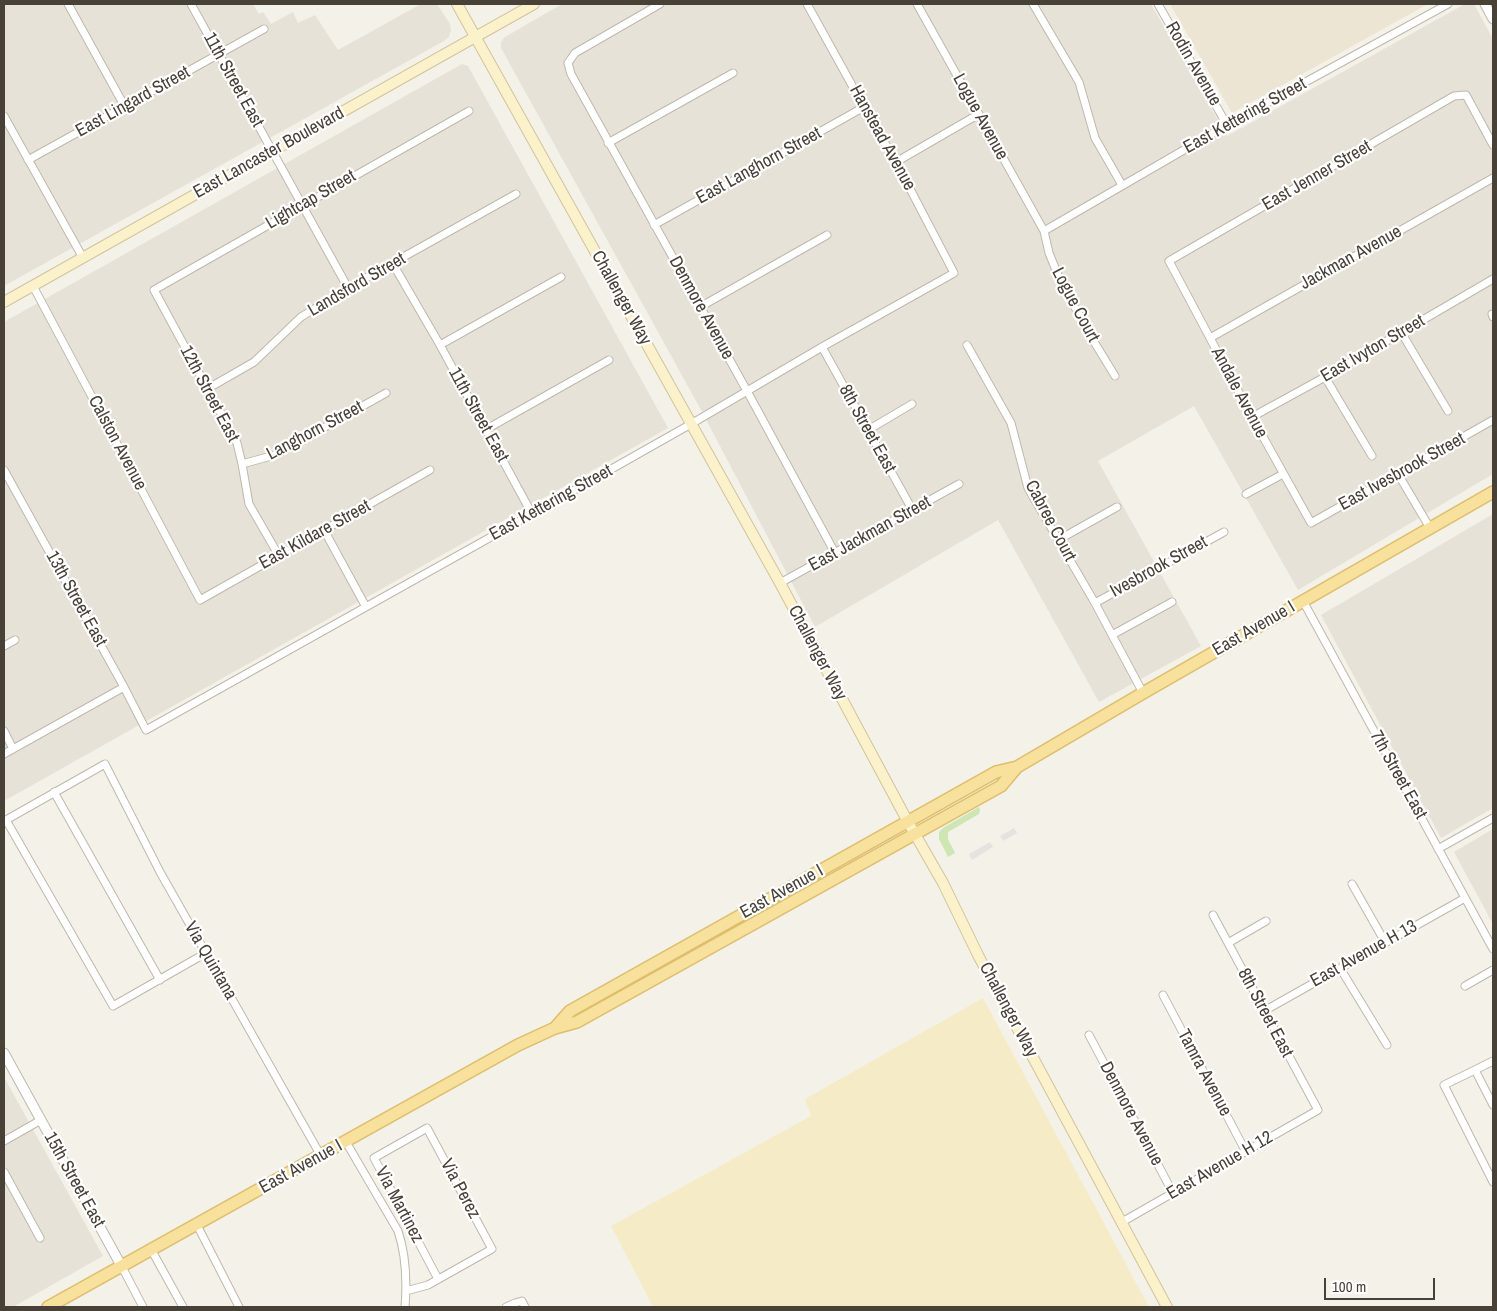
<!DOCTYPE html>
<style>
body{margin:0}
#map{position:relative;width:1497px;height:1311px;overflow:hidden;background:#f4f1e9;font-family:"Archivo Narrow",sans-serif}
canvas{display:block}
.frame{position:absolute;inset:0;border:5px solid #474138;pointer-events:none}
.scale{position:absolute;left:1324px;top:1278px;width:111px;height:22px;box-sizing:border-box;border:2px solid #474138;border-top:0;padding-left:6px;font-size:15px;line-height:18px;white-space:nowrap;color:#474138;-webkit-text-stroke:4px #fff;paint-order:stroke}
</style>
<div id="map">
<canvas width="1497" height="1311"></canvas>
<div class="frame"></div>
<div class="scale">100 m</div>
</div>
<script>
const ctx = document.querySelector('canvas').getContext('2d');
ctx.lineJoin = 'round';
function fill(path, color) { ctx.fillStyle = color; ctx.fill(path, 'evenodd'); }
function strokePath(path, color, width, dash) { ctx.strokeStyle = color; ctx.lineWidth = width; ctx.lineCap = dash ? 'butt' : 'round'; ctx.setLineDash(dash || []); ctx.stroke(path); }
function drawText(font, color, halo, rows, align = 'center') {
  ctx.font = font + ' "Archivo Narrow",sans-serif'; ctx.lineWidth = 4.5; ctx.setLineDash([]); ctx.textBaseline = 'middle'; ctx.strokeStyle = halo; ctx.fillStyle = color; for (const [text, x, y, turn = 0] of rows) {
    ctx.save(); ctx.translate(x, y); ctx.rotate((+turn || 0) * Math.PI / 180); ctx.textAlign = isNaN(turn) ? turn : align; if (halo) ctx.strokeText(text, 0, 0); ctx.fillText(text, 0, 0); ctx.restore();
  }
}
const residential = new Path2D(`
 M4 4H253L259 14 263 12 271 24 293 12 298 23 315 15 338 50 421 4H437L450 24 451 30 449 37 444 41 4 286Z
 M562 4H1151L1227 136 1465 4H1474L1493 39V474L1298 590 1194 406 1098 461 1201 646 1099 702 998 520 815 627 700 408 501 48V42L505 37Z
 M462 64 468 66 668 428 4 801V322Z
 M1493 514V808L1441 838 1321 615Z
 M1493 829V924L1454 852Z
 M4 1077 103 1256 13 1307H4Z`);
const education = new Path2D(`
 M1170 4H1428L1232 113Z`);
const green = new Path2D(`
 M979 807 980 810 979 814 948 832V839L955 853 948 857 939 839V832L943 828Z`);
const sand = new Path2D(`
 M983 998 1149 1307H653L611 1226 811 1116 805 1099Z`);
const parking = new Path2D(`
 M1014 828 1017 833 1003 841 1000 836Z
 M990 842 993 847 972 860 969 854Z`);
const minor = new Path2D(`
 M68 4 125 107
 M191 4 348 288
 M660 4 575 53 568 63 571 74 747 391 835 553
 M917 4 1044 231 1049 253 1060 280 1093 340 1115 376
 M1033 4 1079 82 1095 138 1122 185
 M1158 4 1227 125
 M4 116 83 258
 M608 143 733 73
 M1493 145 1466 95 1454 96 1169 261 1252 417 1311 523 1493 420
 M28 160 264 29
 M896 162 979 114
 M654 225 864 107
 M1044 231 1227 125 1448 4
 M393 264 440 345 532 514
 M33 286 200 600 430 470
 M700 307 827 235
 M1492 314 1493 317
 M1401 332 1448 411
 M1210 338 1493 178
 M440 345 561 277
 M967 345 1011 423 1028 488 1095 603 1143 693
 M822 347 913 511
 M1325 377 1372 456
 M207 389 254 362 301 317 348 288 516 194
 M1252 417 1325 377 1493 279
 M485 430 609 360
 M868 430 912 404
 M242 464 275 455 386 393
 M4 470 124 687 146 730 532 514 691 424 822 347 954 273 896 162 864 107 807 4
 M1398 474 1430 528
 M1246 494 1283 474
 M324 530 366 607
 M1058 540 1117 507
 M279 556 249 504 242 464 237 443 154 290 469 111
 M780 583 959 484
 M1303 601 1493 949
 M1095 603 1224 532
 M1112 635 1172 602
 M4 646 15 640
 M4 731 13 749
 M4 754 124 687
 M54 792 160 980
 M1438 849 1493 818
 M1352 884 1385 942
 M1228 943 1266 921
 M206 953 113 1006 6 820 105 764 160 872 321 1156
 M1340 968 1387 1045
 M1465 986 1493 970
 M1163 995 1246 1152
 M1264 1011 1465 898
 M1089 1035 1173 1193
 M1475 1070 1493 1061
 M1493 1105 1475 1070 1444 1085 1493 1182
 M4 1141 41 1120
 M346 1142 398 1231C406 1255 407 1282 405 1307
 M4 1172 40 1238
 M1122 1222 1318 1110 1213 915
 M197 1225 239 1307
 M152 1251 183 1307
 M122 1267 143 1307
 M406 1291 428 1285 492 1249 427 1128 374 1158 438 1279
 M506 1307 515 1303 522 1301 525 1307`);
const tertiary = new Path2D(`
 M1485 4 1493 19
 M4 1053 122 1267`);
const secondary = new Path2D(`
 M457 4 780 583 908 822 943 883 979 957 1167 1307
 M4 302 534 4`);
const primary = new Path2D(`
 M555 1028 570 1011 996 772 1017 767 1143 693 1493 492
 M48 1307 518 1045 555 1028 577 1022 1001 786 1017 767`);
const streetNames = [
 ["Rodin Avenue",1193,64,60],
 ["11th Street East",233,80,61],
 ["East Lingard Street",133,102,-29],
 ["East Kettering Street",1245,116,-29],
 ["Logue Avenue",980,117,61],
 ["Hanstead Avenue",882,138,61],
 ["East Lancaster Boulevard",269,153,-29],
 ["East Langhorn Street",759,166,-29],
 ["East Jenner Street",1317,176,-30],
 ["Lightcap Street",311,200,-30],
 ["Jackman Avenue",1351,258,-29],
 ["Landsford Street",357,285,-30],
 ["Challenger Way",621,298,61],
 ["Logue Court",1075,305,62],
 ["Denmore Avenue",701,308,61],
 ["East Ivyton Street",1373,349,-30],
 ["Andale Avenue",1239,393,62],
 ["12th Street East",209,394,62],
 ["11th Street East",478,415,61],
 ["8th Street East",867,429,61],
 ["Langhorn Street",315,431,-28],
 ["Calston Avenue",117,443,62],
 ["East Ivesbrook Street",1402,472,-29],
 ["East Kettering Street",551,503,-29],
 ["Cabree Court",1050,521,62],
 ["East Jackman Street",870,534,-29],
 ["East Kildare Street",315,535,-29],
 ["Ivesbrook Street",1159,567,-29],
 ["13th Street East",76,599,61],
 ["East Avenue I",1254,629,-30],
 ["Challenger Way",817,653,62],
 ["7th Street East",1398,775,61],
 ["East Avenue I",782,892,-29],
 ["East Avenue H 13",1364,954,-29],
 ["Via Quintana",210,961,60],
 ["Challenger Way",1008,1010,62],
 ["8th Street East",1265,1013,62],
 ["Tamra Avenue",1204,1073,62],
 ["Denmore Avenue",1131,1114,62],
 ["East Avenue H 12",1220,1166,-30],
 ["East Avenue I",301,1167,-29],
 ["15th Street East",74,1180,61],
 ["Via Perez",460,1189,62],
 ["Via Martinez",399,1205,62]
];
fill(residential, '#e7e2d7');
fill(education, '#ece5d4');
fill(green, '#cee5b4');
fill(sand, '#f5ecc7');
fill(parking, '#e5e3e0');
strokePath(minor, '#bfb8ac', 9);
strokePath(tertiary, '#bfb8ac', 11);
strokePath(secondary, '#d1c49b', 12);
strokePath(primary, '#ddbe6d', 14);
strokePath(minor, '#fff', 7);
strokePath(tertiary, '#fff', 9);
strokePath(secondary, '#fbf1cb', 10);
strokePath(primary, '#f8e09d', 11);
drawText('18px', '#474138', '#fff', streetNames);
</script>
